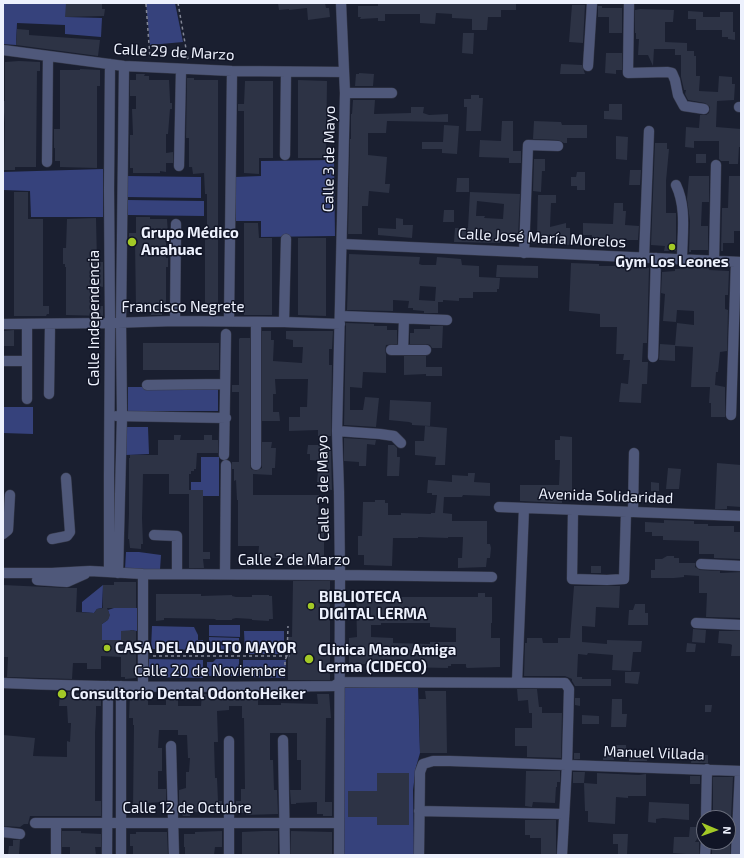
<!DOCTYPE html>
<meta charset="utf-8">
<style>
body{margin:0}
#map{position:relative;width:744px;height:858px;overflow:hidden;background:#1a1f30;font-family:"Exo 2",sans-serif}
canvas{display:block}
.frame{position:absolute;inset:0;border:4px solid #edf1fd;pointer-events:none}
.north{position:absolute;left:696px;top:810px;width:40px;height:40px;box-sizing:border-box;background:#111526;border:1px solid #696d7c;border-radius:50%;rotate:92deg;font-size:11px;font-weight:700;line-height:16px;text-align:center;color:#edf1fd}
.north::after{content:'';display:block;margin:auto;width:14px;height:18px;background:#a3c926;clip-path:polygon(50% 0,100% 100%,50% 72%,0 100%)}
</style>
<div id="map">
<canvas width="744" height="858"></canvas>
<div class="frame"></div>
<div class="north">N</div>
</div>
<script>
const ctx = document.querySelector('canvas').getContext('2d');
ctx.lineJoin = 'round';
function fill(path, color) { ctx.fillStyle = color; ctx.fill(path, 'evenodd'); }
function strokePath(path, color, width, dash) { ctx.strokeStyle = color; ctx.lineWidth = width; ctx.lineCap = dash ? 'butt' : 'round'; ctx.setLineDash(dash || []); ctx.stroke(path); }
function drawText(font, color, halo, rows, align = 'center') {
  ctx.font = font + ' "Exo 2",sans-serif'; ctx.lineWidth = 3; ctx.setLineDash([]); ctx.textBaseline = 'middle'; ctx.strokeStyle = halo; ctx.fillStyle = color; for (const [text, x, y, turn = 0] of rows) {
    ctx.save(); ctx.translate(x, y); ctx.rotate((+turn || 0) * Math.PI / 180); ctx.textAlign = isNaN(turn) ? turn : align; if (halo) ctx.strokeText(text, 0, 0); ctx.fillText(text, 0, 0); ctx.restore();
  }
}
const green = new Path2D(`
 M3 3H66V17L102 18 101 37 65 34V25L17 23 16 45 3 44Z
 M146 3H175L183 42 150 45Z
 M334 160 335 236 261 237V221H236L235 177 261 176V161Z
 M103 169V217H31L30 191 3 190V172Z
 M126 176 201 177V198L126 197Z
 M128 200 204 201V216L128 215Z
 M128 387H218V411H128Z
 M3 407H33V434L3 433Z
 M126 427H148L149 454 126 455Z
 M201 457H219V496H203V490H191V482H201Z
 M126 552H139L161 555 160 570 125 569Z
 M103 585 102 608 97 609 94 613 82 612V602Z
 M114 608H137V631L131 630 130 631H122L121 640H77L102 633V624C108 620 111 618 108 610Z
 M209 625H240V637L209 636Z
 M152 626 194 627 198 635V640H203V650L151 649Z
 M244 631H284V654H245Z
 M209 637 239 638V651L209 650Z
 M149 659 203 660V678L148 677Z
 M216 659H239V676H207V662H213Z
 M243 660H286L285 678 243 677Z
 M418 686 420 753 416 767 413 790 414 855H342L343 744 345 734 342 688Z`);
const building = new Path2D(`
 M66 3H102V9H105L104 16 65 17Z
 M278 3H325L326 8H329L330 17 308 20 307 8 289 10V9L279 10Z
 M378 3H516V10H501V17H488L487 30H472V19L452 18V14L436 13 435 24 420 23V14H385V21H378V18L360 19 361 17H358V6H378Z
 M572 5H585L583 43 569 42Z
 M598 6H602V8H622V33H609V17H598Z
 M640 9 674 10 673 22H665V42L687 43V51H694V56H696V76H700L699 91 718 92 719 76 732 77V84H735L734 100 717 101 716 127 741 129V147H739L738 164H729V161H721L719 159V141H694V148L685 147 686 127 699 128 700 115H706L709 113 710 107 705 103 688 100 685 94 686 90H684L681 77V55H675V49H654L653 66 648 55H638L639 39H636V33H635V10Z
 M688 11 703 12V17H720V12H733V32H735V40L728 39V37H722V30H696V19H688Z
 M17 29 29 30V35L100 40 98 56 16 45Z
 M463 33H474L473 54 462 53Z
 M606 53H622V70H616V74L605 73Z
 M19 61 40 62V71H37L36 167H15V170H4L5 123 3 101H5V62Z
 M561 64 582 65 585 74H560Z
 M80 69 100 70V86H97V168L60 167V161H55V148H54V129H60V70H80Z
 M359 73 374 74 373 86H355L356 74H359Z
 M136 74H145L144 76H149V80H169L170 100V103H172V109H170L168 134H166V153L173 152V163H166V172L160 171V173H133V168H130V135H133L132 109H136V96H130V80H136Z
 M187 78H194V80H218V312H205V229H207V194H205L204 173 193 174 192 167H189V138H186Z
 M298 80 327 81 326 158H298Z
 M245 81H273V158H259V174L244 173V111H238V104H244Z
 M471 95H479V98H483L481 131H466L467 107H464V99H471Z
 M353 100H375L374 114 411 113V107H424L423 113 429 115 448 114V122L387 121 386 133H368V155L387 157 385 184H390L389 193 369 191 368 206H362V234H348L350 139H351V114H352Z
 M609 104H622V120L604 119V111H609Z
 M502 121H513V151H521V163H509V158L479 157 480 140 501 141Z
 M534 121 561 122 562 125H587V138H567V143H564L558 140 533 139Z
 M444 125 459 126 457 154 442 153V149H422V142H443Z
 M616 136 628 137 627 160 616 159Z
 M655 143H667V149H669L666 181V213H676V251H664L665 246 651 245Z
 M696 154H706V163H696Z
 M534 159H545V171H542L541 192 533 191Z
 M630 170H641L640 185H629Z
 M577 172H585V190H577V186H571V177H576Z
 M689 176H709V202H702L701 226H708V250H691V252H689L690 221 687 199Z
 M729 176H741V231H734V243H723V251H721L722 208H728Z
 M457 178H469V192H456Z
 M14 192H28V219H43V306H49V314H47L46 316H14Z
 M470 192 520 194 518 238 500 237V243L454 242 455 228H468ZM477 201 504 204 503 219 484 218 485 216H476Z
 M538 195H556V203H551L550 227 566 223V228H570V245L531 243V235L537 236Z
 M614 203H623V211H626L625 225 639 226 638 240H599V237H592V235H583V223L613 224Z
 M444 210H454V222H443Z
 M136 217H150V219H167L168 234H166V258H168V267H166V305H163L162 315H151L150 309 136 308 135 242H129V233H136Z
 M96 218 97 262H103V287L97 286V306H103V316L66 315V267H65V264H63V248H66L67 219Z
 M396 218 403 219V225H413L412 238 378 235V228L396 229Z
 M244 223H258L259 238H272V315H244Z
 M298 238H326V316L298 315Z
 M349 254 420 257 419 264 422 265H436L437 257 461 259 462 265 479 266V277L500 278 499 289H497V292H473V298H459V301L443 300V302H438V313H424V311L413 310V308H408L409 301 393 300V311L347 310ZM420 286 436 287 435 301 419 300Z
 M571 263 599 264V266H641V267L649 268 647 343H643L642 362H648L647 384H642L641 403 619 402 621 383 628 384 630 360H623L624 354H616L617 327H600V314L569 311Z
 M497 265 538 266V278L496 277Z
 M680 267 697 268V267H709V270L729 271 728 295H725V309L728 310 727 351 720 352 718 372H716L715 385 725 387V417H711V403H709L710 387H691L693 347 675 346 677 323 694 325V311L677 310 676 322 663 321 665 294 661 293 662 272 675 271V269H680Z
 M346 323 374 324V326H387V330H397V344L386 345 385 350 386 354V373L363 372 362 388 350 387V410H363L365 397 379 398 376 427 344 425Z
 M430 326H443L442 348H432L430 345 426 344H410V333H414V329H430Z
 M14 330V346H3V331Z
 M262 331H271V340H274L273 361 302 363 303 347H293V340L286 339V331H333L332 349H329V365H332L331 436H318V430L289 431V417H300V407H307L308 379H275L276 394H273V412H279L280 421H262Z
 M240 338H250V465L251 469 256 471 262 468V442H272L271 448H276L275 468H272V475L253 474V495H319L318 532H324V566L293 565 294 558H258L259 546H238V500H237L236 480 234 481V469H232V462H239V392H232V385H239V339Z
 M143 343H219V370H143Z
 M660 344 675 345V361L659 360Z
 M404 356H426V367H442V376H426V374L404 375Z
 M390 400 431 402 430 426 412 425V423L409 422 389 420Z
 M425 426 447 428 445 465H435L436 457 415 455V441H424Z
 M174 435H181L180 440H204V435H212V440H218V453H197L196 469H194V471H191V474H189V490H203V552H210V559H203L204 568H189V494H169V474H143L142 518 143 544H141V549L130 548 129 539H128L129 513V458H130V455H158V440H174Z
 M560 436 572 437V498H562V503L520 501V485H559L560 460H555V440H560Z
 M344 438 376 440 375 445 367 444 366 466H359V462L344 461Z
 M308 445H323V449L331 450 332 490 323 489V483L317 482 319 461 310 460V454H307Z
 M388 445H394L397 448V457H400L399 476H387Z
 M717 463 741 465V507L727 506V509H715Z
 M668 468 681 469 679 489H666Z
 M468 473H475L474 482 490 483V496L463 495 462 497H444L443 513 452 514V521H487V544H490L491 548 490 558H487L486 567 458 568V558H462L463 537H448V538L418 537V538H393L392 566 364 565V555H358V536H362L363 502H375V500H385V503H388V515H401V513L431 514V513H435L437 495H432V493H427L428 480 452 482V475L468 476Z
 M651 482 659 483V491H651Z
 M664 520 694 521V524H708V526H734V532H741L740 559 714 558V554H699V541L663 540V536H652V532H645V522L664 523Z
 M667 556H674V558H679V563H695V567L700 570 720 571V573L741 572V618L706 617 707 593H699V576L684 575V577L674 578H651V570H655V559H662Z
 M591 566H601V573H591Z
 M293 581H330V680H288V637H292Z
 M114 582H136V608H107L110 615 108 620 102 624V640H121V631L133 630 134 631H136V678L125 679V677H121V657L101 656V669H87V663H73L72 679 7 677 8 657H3V585L67 588H77L76 612 94 613 97 609 103 608V585H114Z
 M574 586H620L619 608 596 607 595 627 582 626V642L607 644V640L642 641 641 652H633L631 671 612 670 613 655 588 653 587 655 578 654 577 677H582V679H611V686H575L572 681V679L565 676H524L525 643H527V638H542L543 643H558V638H570Z
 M371 593 386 594V597H478V593H485V597H492V623H491V638H500V667L467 668 466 667V664H451V666H448V668L400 667 396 666V664H349V638L357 637 356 597H369L371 596ZM381 623H430V627L456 628V642H430V644L393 643V638L371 637V625H381Z
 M156 594H201V596L232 595V596L236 597H252V595H269V596H272L273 619H269V621L252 620V619L236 618 232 619V620H215L216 619 164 618V620L156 621Z
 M635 604H645V613H648V625H628L629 610H633Z
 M693 629 706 630 705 643 692 642Z
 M719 631H741V656H731L732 645 730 644 718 643Z
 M687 643 696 644 695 652H686Z
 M625 672H640L638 684 625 683Z
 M517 689H537L539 707H542V713H562L561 758 527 757V746H515V728H532V713H529L528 700 518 701Z
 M425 691H446L447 753H420L419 699H426Z
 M63 692H71V693L101 694V706H96V714L95 733V801H101V816H30L28 824H24L20 827 3 826V735L35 738 33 756 67 757V741L70 742 71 723H68L67 706H59L60 693H63Z
 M130 693H142V699H148V705H166V700H178V706H201L202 694H258V705H281V703L318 704 317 694H329L331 718H326L325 802H332V816H323V814H317V802L296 803V804H291L290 790H301V760H297V733H270V760H273L274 790H277L278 814 246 815V813H236V801H241V789H245L244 718H242V706H229V710L217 711 218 742H214L215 778H217L218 801H222V813L190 812V816H183L181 813H179V790L186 788V772H189L190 758H188L187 735H178V730H159L158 748H162V771H158V789H166V802L143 803V814H136V808H133L134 725H133V718H129Z
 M575 698H580V706L575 705Z
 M612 699H622V714H627L626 727H611Z
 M705 705H712L711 712H705Z
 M582 715 599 716V724H582Z
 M615 745H626L627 759 614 758V760H603V751L615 752Z
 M574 753H580V759H574Z
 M629 753H647V761H629Z
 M692 754 708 755V763H691Z
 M526 771H560V782H557V787H556L555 803 533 802 532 807 525 806Z
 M573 772H585L584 783H573Z
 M377 773H409V825H377V817H348V791H377Z
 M597 773 639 775 646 774V796H628V798L616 797 615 824 588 822V811H585L584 783 597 784Z
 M690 776H700V784H690Z
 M713 777H733L731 818H715V811L713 810Z
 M649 802 689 804V820L663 818 656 819V823L648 822Z
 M525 820H556V855H541V838H530V835H525Z
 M690 827H701V829H704L695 842H699V855L673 853 674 837H689Z
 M62 831H81V833L101 834V847H95L96 855H71L70 854V847H62Z
 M222 831V847H215L214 855H185V847H184V834H195V832Z
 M263 831H278V855H242V832Z
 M291 831 332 832V855H291Z
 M136 832H167L168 855 133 854V846H130V834H136Z
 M613 834H628L627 855H618V844H613Z
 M13 840H20L19 854 8 855 9 846H13Z
 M712 842H730V855L712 854Z`);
const path = new Path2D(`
 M178 3 188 60
 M146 4 150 58
 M153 656H287L288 626
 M285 677V660L287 656H290`);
const minor = new Path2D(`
 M629 3 628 73 667 72 672 73 675 80 678 95 684 106 704 109
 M3 50 124 66 232 71 344 72
 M588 66 592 3
 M345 93H392
 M739 107H741
 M285 155 286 72
 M47 162 48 56
 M179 166 181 69
 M676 185C687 208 682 235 682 260
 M342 244 741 262
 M524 253 528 145 558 146
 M644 258 649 131
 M714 261 716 165
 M340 316 447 320
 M175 321 176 224
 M229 321 232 71
 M284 322 286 239
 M3 324 110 323 175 321 284 322 340 324
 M391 350H426
 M403 350 404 319
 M653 357 656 258
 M3 361H27
 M147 385 225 384
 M49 394 50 324
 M27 399V324
 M731 415 736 262
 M117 416 226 418
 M337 431 380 434 394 436 401 443
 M224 455 226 334
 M256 465V322
 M499 507 741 516
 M573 510 572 579 607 580 624 579 626 512
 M633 512 634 453
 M3 534 8 530 10 495
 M154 535 177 536V574
 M52 539 67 536 70 532 66 478
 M701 564 741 566
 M109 572V475L110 323 109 189 110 64
 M3 573H52L90 571 143 574 340 575 492 577
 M118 573 122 416 121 322 124 66
 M225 574 226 465
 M37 580 67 582 85 574
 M696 623 741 625
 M517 682 524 508
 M3 683C113 688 224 687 334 686L340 682 565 683 569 689 567 765 562 855
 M143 686V574
 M283 740 285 855
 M171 746 174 855
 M419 811 563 814
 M706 818 707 769
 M35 823H339
 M3 832 20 834
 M56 855V823
 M107 855 108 686
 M121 855V686
 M229 855V741
 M339 855 340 575 339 492 337 431 345 93 341 3
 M419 855 420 772 423 764 433 761H450L741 771
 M705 855 706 842
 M736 855 740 771`);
const markers = [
 [132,242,5,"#a3c926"],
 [672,247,4,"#a3c926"],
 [311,606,4,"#a3c926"],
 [107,648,4,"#a3c926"],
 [309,659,5,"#a3c926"],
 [62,694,5,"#a3c926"]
];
const streetNames = [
 ["Calle 29 de Marzo",174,52,3],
 ["Calle 3 de Mayo",329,159,-89],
 ["Calle José María Morelos",542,238,3],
 ["Francisco Negrete",183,307],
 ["Calle Independencia",94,318,-90],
 ["Calle 3 de Mayo",323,488,-91],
 ["Avenida Solidaridad",606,496,2],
 ["Calle 2 de Marzo",294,560],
 ["Calle 20 de Noviembre",210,671],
 ["Manuel Villada",654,753,2],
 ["Calle 12 de Octubre",187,808]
];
const poiNames = [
 ["Grupo Médico",141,233],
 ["Anahuac",141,250],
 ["Gym Los Leones",672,262,"center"],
 ["BIBLIOTECA",319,597],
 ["DIGITAL LERMA",319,614],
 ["CASA DEL ADULTO MAYOR",115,648],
 ["Clinica Mano Amiga",318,650],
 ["Lerma (CIDECO)",318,667],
 ["Consultorio Dental OdontoHeiker",71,694]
];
fill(green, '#36427c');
fill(building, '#2d3345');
strokePath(minor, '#383c4d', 11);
strokePath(path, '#828695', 1.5, [3, 3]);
strokePath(minor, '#4f587a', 10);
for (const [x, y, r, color] of markers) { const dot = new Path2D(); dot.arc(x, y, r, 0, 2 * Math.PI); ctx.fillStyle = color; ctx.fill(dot); strokePath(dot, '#111526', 1.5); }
drawText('15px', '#edf1fd', '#111526', streetNames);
drawText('bold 15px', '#edf1fd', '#111526', poiNames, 'left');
</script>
